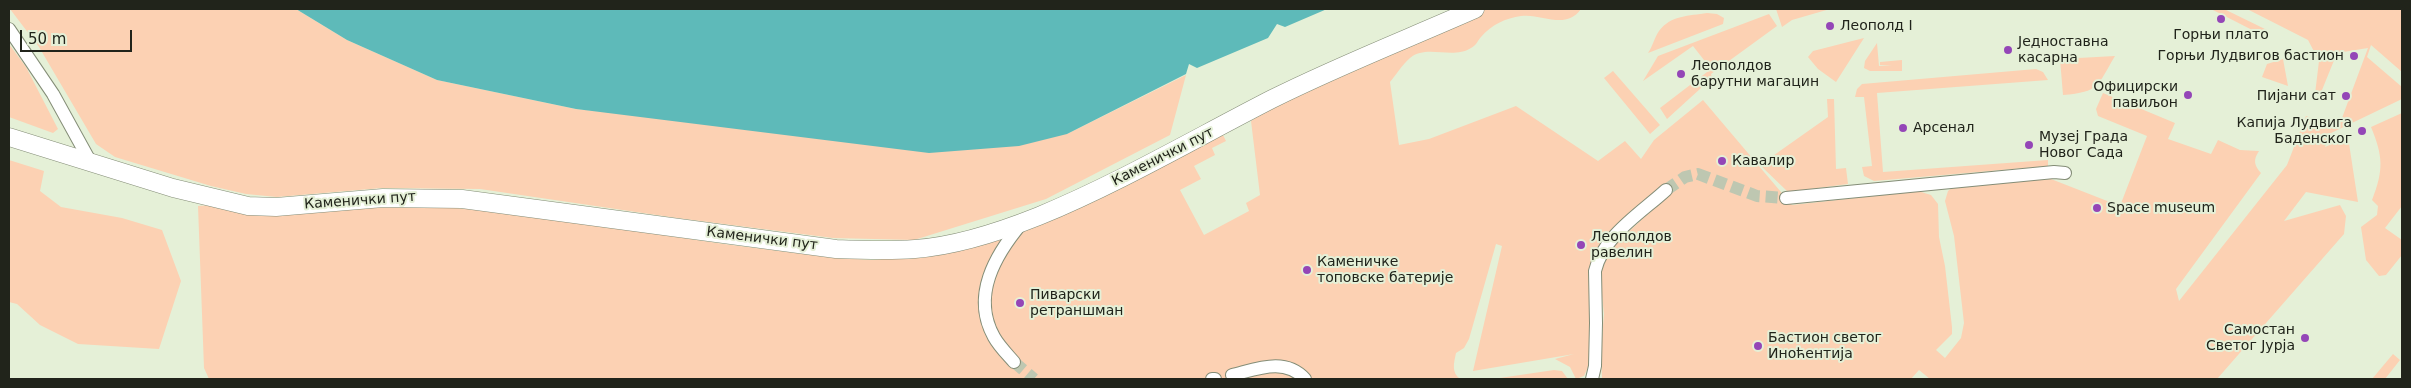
<!DOCTYPE html>
<meta charset="utf-8">
<style>
body{margin:0}
#map{position:relative;width:2411px;height:388px;overflow:hidden;background:#e5f0d7;font-family:"DejaVu Sans",sans-serif}
canvas{display:block}
.frame{position:absolute;inset:0;border:10px solid #21241b;pointer-events:none}
.scale{position:absolute;left:20px;top:30px;width:112px;height:22px;box-sizing:border-box;border:2px solid #21241b;border-top:0;padding-left:6px;font-size:15px;line-height:18px;white-space:nowrap;color:#21241b;-webkit-text-stroke:4px #e5f0d7;paint-order:stroke}
</style>
<div id="map">
<canvas width="2411" height="388"></canvas>
<div class="frame"></div>
<div class="scale">50 m</div>
</div>
<script>
const ctx = document.querySelector('canvas').getContext('2d');
ctx.lineJoin = 'round';
function fill(path, color) { ctx.fillStyle = color; ctx.fill(path, 'evenodd'); }
function strokePath(path, color, width, dash) { ctx.strokeStyle = color; ctx.lineWidth = width; ctx.lineCap = dash ? 'butt' : 'round'; ctx.setLineDash(dash || []); ctx.stroke(path); }
function drawText(font, color, halo, rows, align = 'center') {
  ctx.font = font + ' "DejaVu Sans",sans-serif'; ctx.lineWidth = 4; ctx.setLineDash([]); ctx.textBaseline = 'middle'; ctx.strokeStyle = halo; ctx.fillStyle = color; for (const [text, x, y, turn = 0] of rows) {
    ctx.save(); ctx.translate(x, y); ctx.rotate((+turn || 0) * Math.PI / 180); ctx.textAlign = isNaN(turn) ? turn : align; if (halo) ctx.strokeText(text, 0, 0); ctx.fillText(text, 0, 0); ctx.restore();
  }
}
const green = new Path2D(`
 M10 9H296L347 40 437 80 576 109 645 116 1067 134 1186 75 1170 135 1046 199 914 240 833 238 677 218 480 189 382 188 277 197 246 194 211 186 115 157 96 144 39 47Z
 M1487 9H1581C1565 31 1542 13 1521 16 1506 18 1491 25 1481 37 1478 40 1476 46 1471 48 1452 60 1427 44 1410 58 1402 65 1396 75 1390 82L1399 145 1429 139 1516 106 1598 161 1625 141 1641 159 1654 140 1703 100 1792 205 1918 191 1931 195 1938 204 1939 237 1945 266 1952 327V334L1936 350 1945 358 1961 338 1964 323 1954 236 1945 201 1948 191 1954 186 2051 179 2120 206 2147 136 2098 116 2096 109 2103 93 2175 123 2168 139 2211 154 2218 140 2240 150 2259 151C2253 160 2254 165 2261 173L2176 289 2179 301 2287 165 2306 116 2331 125 2343 120 2342 118 2368 48 2337 53 2320 95 2315 94 2319 61 2308 40 2247 9H2402V72L2371 45 2367 57 2402 87V99L2329 134 2325 147 2348 137 2358 202 2306 192 2284 221 2340 205 2346 216 2344 234 2217 379H1930L1919 370 1911 379H1602L1601 350 1604 314 1599 269 1606 253 1669 194 1663 187 1597 248 1589 272 1591 288 1590 363 1584 376 1576 379 1570 367 1555 359 1574 354 1473 371 1502 246 1496 244 1469 339 1464 348 1456 353C1454 363 1451 372 1460 379H209L204 368 198 206 212 205 246 214 273 216 381 205H419L516 213 724 244 835 258 872 260 917 256 1161 167 1223 135 1226 141 1212 148 1215 155 1194 166 1201 179 1180 190 1204 235 1249 211 1246 203 1260 195 1251 121 1291 95Z
 M1776 9H1830L1792 20 1782 27Z
 M2211 9H2224L2267 30 2264 36Z
 M1707 13 1717 14 1724 18 1723 24 1648 53C1653 46 1654 38 1659 31 1671 15 1689 16 1707 13Z
 M1769 14 1777 26 1711 74 1712 78 1667 119 1660 108 1711 69 1693 46 1643 81 1658 56Z
 M1864 38 1836 82 1818 69 1808 57 1813 51Z
 M1877 43 1879 66 1892 65H1880V62L1902 60V71H1870L1864 68 1865 61Z
 M9 44 26 67 58 129 53 133 9 117Z
 M2115 56C2097 86 2100 92 2063 95L2060 59Z
 M2283 59 2288 86 2262 77 2267 64Z
 M2036 69 2043 72 2048 80 1877 93 1883 172 2048 160V166L1874 181 1864 176 1862 167 1872 166 1864 97H1855L1857 89 1862 84Z
 M1613 71 1660 125 1650 134 1604 78Z
 M1827 99H1834L1836 169 1846 168 1848 184 1788 192 1760 165 1828 117Z
 M2402 113V206L2385 228 2402 240V255L2386 275 2379 276 2366 260 2361 227 2377 215 2378 206 2372 200C2384 170 2383 156 2371 127Z
 M9 160 44 171 40 191 61 207 122 218 162 230 181 281 159 349 78 344 40 325 17 304 9 302Z
 M2393 354 2400 360 2385 379H2372Z
 M1554 370 1562 371 1568 379H1493Z`);
const water = new Path2D(`
 M296 9H1327L1285 27 1277 24 1268 38 1197 68 1189 64 1186 74 1067 134 1019 146 929 153 576 109 437 80 347 40Z`);
const streetTunnel = new Path2D(`
 M1666 190 1685 177 1698 174 1757 196 1786 198
 M1014 362 1034 379`);
const street = new Path2D(`
 M9 29 53 94 91 163
 M1786 198 2054 172 2065 173
 M1014 362C1007 354 999 346 994 337 971 296 995 255 1022 223
 M1232 375C1257 369 1285 357 1305 379
 M1212 379H1215
 M1592 379 1595 366 1596 323 1595 271C1603 236 1641 213 1666 190`);
const secondary = new Path2D(`
 M9 137 173 188 248 206 276 207 383 198 462 199 836 249C862 250 889 251 915 249 957 246 999 232 1039 216 1119 183 1194 139 1272 99 1338 66 1407 39 1475 9`);
const markers = [
 [2221,19,5,"#9446b7"],
 [1830,26,5,"#9446b7"],
 [2008,50,5,"#9446b7"],
 [2354,56,5,"#9446b7"],
 [1681,74,5,"#9446b7"],
 [2188,95,5,"#9446b7"],
 [2346,96,5,"#9446b7"],
 [1903,128,5,"#9446b7"],
 [2362,131,5,"#9446b7"],
 [2029,145,5,"#9446b7"],
 [1722,161,5,"#9446b7"],
 [2097,208,5,"#9446b7"],
 [1581,245,5,"#9446b7"],
 [1307,270,5,"#9446b7"],
 [1020,303,5,"#9446b7"],
 [2305,338,5,"#9446b7"],
 [1758,346,5,"#9446b7"]
];
const poiNames = [
 ["Леополд I",1840,26],
 ["Горњи плато",2221,35,"center"],
 ["Једноставна",2018,42],
 ["касарна",2018,58],
 ["Горњи Лудвигов бастион",2344,56,"right"],
 ["Леополдов",1691,66],
 ["барутни магацин",1691,82],
 ["Официрски",2178,87,"right"],
 ["павиљон",2178,103,"right"],
 ["Пијани сат",2336,96,"right"],
 ["Капија Лудвига",2352,123,"right"],
 ["Баденског",2352,139,"right"],
 ["Арсенал",1913,128],
 ["Музеј Града",2039,137],
 ["Новог Сада",2039,153],
 ["Кавалир",1732,161],
 ["Space museum",2107,208],
 ["Леополдов",1591,237],
 ["равелин",1591,253],
 ["Каменичке",1317,262],
 ["топовске батерије",1317,278],
 ["Пиварски",1030,295],
 ["ретраншман",1030,311],
 ["Самостан",2295,330,"right"],
 ["Светог Јурја",2295,346,"right"],
 ["Бастион светог",1768,338],
 ["Иноћентија",1768,354]
];
const streetNames = [
 ["Каменички пут",1163,157,-27],
 ["Каменички пут",360,201,-4],
 ["Каменички пут",762,239,7]
];
fill(green, '#fcd1b3');
fill(water, '#5ebab9');
strokePath(streetTunnel, '#bec7b1', 12, [12, 6]);
strokePath(street, '#848d77', 14);
strokePath(secondary, '#848d77', 19);
strokePath(street, '#fff', 12);
strokePath(secondary, '#fff', 18);
for (const [x, y, r, color] of markers) { const dot = new Path2D(); dot.arc(x, y, r, 0, 2 * Math.PI); ctx.fillStyle = color; ctx.fill(dot); strokePath(dot, '#e5f0d7', 2); }
drawText('14px', '#21241b', '#e5f0d7', poiNames, 'left');
drawText('14px', '#21241b', '#e5f0d7', streetNames);
</script>
